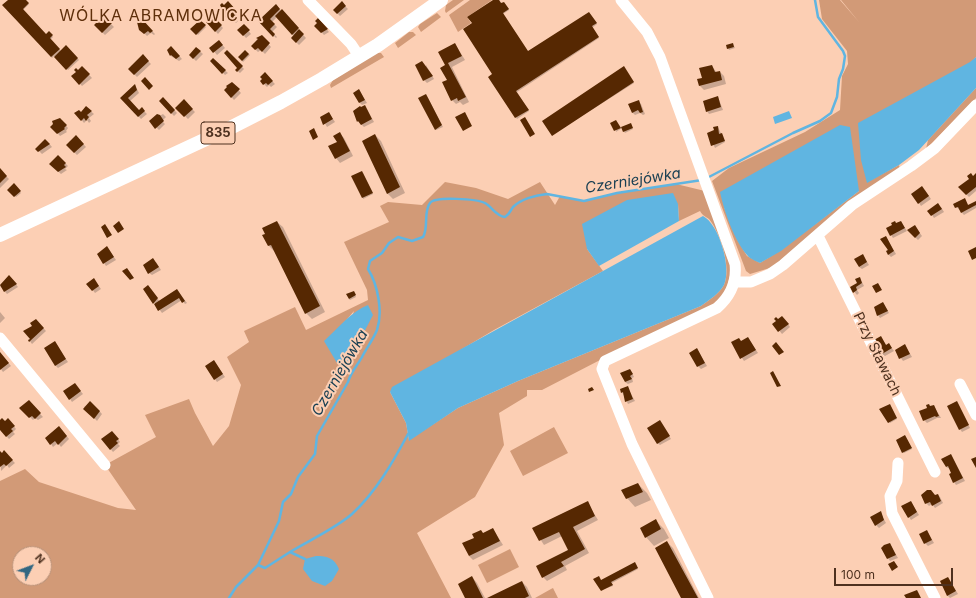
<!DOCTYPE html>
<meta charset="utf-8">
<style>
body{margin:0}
#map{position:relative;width:976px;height:598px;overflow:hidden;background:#fccfb4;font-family:Inter,sans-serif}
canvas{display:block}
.north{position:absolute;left:12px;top:546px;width:40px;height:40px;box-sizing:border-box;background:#fccfb4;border:1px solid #b69078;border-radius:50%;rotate:48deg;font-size:11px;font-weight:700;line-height:16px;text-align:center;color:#4e311f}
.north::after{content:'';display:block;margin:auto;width:14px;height:18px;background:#316782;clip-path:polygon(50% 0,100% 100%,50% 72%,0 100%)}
.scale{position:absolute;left:834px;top:568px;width:119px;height:18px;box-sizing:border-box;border:2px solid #4e311f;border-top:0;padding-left:5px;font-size:12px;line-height:14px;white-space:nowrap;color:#4e311f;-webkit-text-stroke:3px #fccfb4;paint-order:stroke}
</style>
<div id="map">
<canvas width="976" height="598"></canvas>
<div class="north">N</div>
<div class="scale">100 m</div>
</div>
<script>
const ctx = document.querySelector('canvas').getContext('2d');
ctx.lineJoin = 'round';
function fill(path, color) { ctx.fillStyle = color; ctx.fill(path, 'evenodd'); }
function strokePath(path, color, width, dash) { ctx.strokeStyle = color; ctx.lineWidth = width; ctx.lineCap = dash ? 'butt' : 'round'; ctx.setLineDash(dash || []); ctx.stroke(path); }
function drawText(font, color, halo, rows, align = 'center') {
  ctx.font = font + ' Inter,sans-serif'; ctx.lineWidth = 4; ctx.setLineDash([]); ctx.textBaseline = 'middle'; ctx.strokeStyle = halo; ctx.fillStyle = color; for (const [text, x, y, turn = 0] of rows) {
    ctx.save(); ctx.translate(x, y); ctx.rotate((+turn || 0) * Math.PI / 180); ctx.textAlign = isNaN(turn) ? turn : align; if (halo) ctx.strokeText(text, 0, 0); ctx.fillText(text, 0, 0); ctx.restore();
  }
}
const green = new Path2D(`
 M453 0H464L446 13 445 11 446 5Z
 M470 0H492L467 17 471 23 458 32 449 15Z
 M819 0H840L859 22 841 0H976V57L867 182 899 165 900 170 773 267 750 274 746 271 712 181 729 168 805 132 840 110 842 76 848 64 847 51 822 19ZM859 191 781 250 760 263 747 256 738 241 724 207Z
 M437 13 441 17 421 32 418 27 420 24Z
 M409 32H413L416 35 398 48 395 43Z
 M377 53H381L384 57 331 88 330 85 333 80Z
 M976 88V98L926 149 928 140Z
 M445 182 476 188 508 199 540 182 555 205 560 196 584 201 617 193 676 184 705 191 730 265V276L725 293 710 307 633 343 542 390H527V396L499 413 504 445 475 497 417 533 451 598H0V481L25 469 39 482 118 508 136 510 105 465 156 437 145 415 189 399 195 413 213 446 229 426 241 385 227 357 249 342 244 331 295 307 306 330 368 300 367 290 344 242 389 222 380 206 388 202 422 205ZM678 204 679 221 700 211C703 216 705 216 709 219 720 232 732 268 724 285 719 294 709 300 701 306L518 381 458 408 409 440 406 423 390 392 494 330 603 271 587 249ZM354 311 337 363 343 324ZM20 554H44V578H20Z
 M554 427 568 453 523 476 510 451Z
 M510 549 519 567 487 583 478 565Z
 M553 588 558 598H535L551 589Z`);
const water = new Path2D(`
 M976 57V88L919 150 899 165 867 183 861 160 858 123 970 62Z
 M789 111 792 118 775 124 773 117Z
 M840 125 850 127 859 191 781 251 760 263C756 261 750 259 747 255 734 240 724 211 720 192Z
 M673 193 678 204 679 221 599 266 587 249 582 224 627 200Z
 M703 216C719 224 732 268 724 285 719 294 709 300 701 306L518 381 458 408 409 441 406 423 390 392 392 387Z
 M368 305 373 315 349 361 343 367 337 363 324 341C337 329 352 311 368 305Z
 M316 556C328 556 334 558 339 569L332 581 325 586 312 581 303 569 305 559Z`);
const shadow = new Path2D(`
 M10 0H25L29 4 23 10 46 35 49 32 53 37 50 40 61 51 66 46 79 60 68 70 54 56 52 58 4 5Z
 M495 0H499L502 4H505L509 10 503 14 528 52 590 14 597 24 592 28 599 38 517 92 529 111 517 119 490 77 494 75 473 24Z
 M228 2 238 13 236 15 238 21 236 23 225 16 224 6Z
 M342 3 348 9 340 16 334 10Z
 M276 5 306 38 299 45 292 38 294 36 277 17 272 22 277 27 272 32 277 37 276 38 260 21Z
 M104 17 114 27 105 35 95 25Z
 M213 17 223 28 218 34 207 22Z
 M318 20 329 32 324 35 316 26 319 23Z
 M142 21 155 34 154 35 151 33 147 36 143 32Z
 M200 21 206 27 198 35 192 29Z
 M244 25 251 34 246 38 239 30Z
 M259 37H262L271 47 265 54 261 50 258 52 252 46Z
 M219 41 225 48 217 55 211 48Z
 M455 44 465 60 452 67 469 102 463 105 460 102 456 104 452 100 446 65Z
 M733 44 735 48 729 50 727 46Z
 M171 47 182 59 179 61 171 56 168 50Z
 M196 48 203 54 196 61 190 55Z
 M227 51 244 69 240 73 236 70 239 68Z
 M245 51 250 55 243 62 239 57Z
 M143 56 151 64 137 77 129 69Z
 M213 60 228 73 225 75 212 61Z
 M426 65 434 79 427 83 424 80Z
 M712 66 717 73 720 72 724 76 726 84 704 90 700 86 698 80 703 78Z
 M82 67 92 78 82 86 73 76Z
 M625 69 634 83 552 135Z
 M265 74 275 84 271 87 269 85 267 87 261 81Z
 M232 83 241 93 234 100 225 90Z
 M135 85 139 93 130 101 139 111 142 109 147 114 141 119 121 98Z
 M359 90 367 103 362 105 360 103Z
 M427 96 443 127 436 130 435 129Z
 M718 97 723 110 709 114 707 111Z
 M163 98 177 113 174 116 160 101Z
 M184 101 195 112 188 119 177 108Z
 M638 101 641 104 645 114 643 115 640 113 635 115 632 112Z
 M86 107 94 114 89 118 91 121 89 123 87 120 84 123 76 113 81 114Z
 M367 109 374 122 364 127 358 121Z
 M329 113 335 122 327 127 322 118Z
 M163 114 166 117 162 121 165 124 159 130 150 121Z
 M60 119 68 128 66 131 67 132 60 136 52 127Z
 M617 122 620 128 630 124 633 129 625 133 622 128 616 132Z
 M718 127 725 142 715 148 708 133 716 130Z
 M340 134 344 138 353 156 340 163 336 158Z
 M375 135 381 141 405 193 393 199 387 193Z
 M76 136 86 147 77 155 67 145Z
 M46 140 52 147 42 154 37 149Z
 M58 156 68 166 65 169 67 170 61 174 50 164Z
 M0 170 9 179 0 188Z
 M363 173 373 194 363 199Z
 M976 175V191L969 197 959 187Z
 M14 185 21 193 16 197 9 190Z
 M925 190 931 199 921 206 919 203Z
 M964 199 969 206 976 202V208L964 215 954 204Z
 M941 207 944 212 934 218 932 215Z
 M277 222 283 227 325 312 312 319 306 313 274 251 269 246Z
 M901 222 907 231 893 238 891 235 893 224Z
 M917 229 922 236 918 240 908 230Z
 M886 237 896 254 891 257 888 254Z
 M109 250 116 260 106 266 104 263Z
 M863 255 869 265 862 269 859 267Z
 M156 262 161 270 152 275 149 273Z
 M9 276 18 287 7 294 0 286Z
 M860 278 864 286 857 290 859 293 857 295 851 288 859 283Z
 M96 282 101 289 95 293 88 284Z
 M144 289H151L160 302 177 290 187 303 185 304 182 300 162 313Z
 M354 293 356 297 350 300 349 299Z
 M883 303 889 313 880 318 878 315Z
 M0 312 5 318 0 323Z
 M36 320 46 331 32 344 29 340 32 339Z
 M785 320 790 327 782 334 774 324 778 321Z
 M748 338 758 353 744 361 732 343 741 342Z
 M881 338 887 346 891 347 894 351 885 356 882 354Z
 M55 343 68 362 58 368 55 365Z
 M905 345 912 357 903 361 896 351Z
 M697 349 707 366 701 369 698 366Z
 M0 353 11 366 3 372 0 368Z
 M216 364 225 377 217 382 206 367Z
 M632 373 634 377 632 378 633 382 628 384 625 382Z
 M77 387 83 394 72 402 70 399Z
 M627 387 635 401 628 404 622 392Z
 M29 402 43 417 38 420 35 418 33 420 21 408Z
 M91 402 102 414 97 421 84 407Z
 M957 402 970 428 962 432 960 429Z
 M890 406 897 419 890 423 889 422Z
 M934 406 941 418H937L927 423 924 420 931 407Z
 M8 419 16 429 13 432 15 434 9 439 0 429V422H5Z
 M662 424 671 439 660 445 657 443Z
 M62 430 69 439 61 447 58 443 53 447 51 444Z
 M114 434 120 442 118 444 120 446 113 452 103 440Z
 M906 438 912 449 904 453 903 452Z
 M0 452 2 454 4 452 15 463 9 468 7 465 1 471Z
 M951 455 965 481 956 485 954 482 950 469 946 467Z
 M638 484 647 493 651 500 635 507 627 498 622 490Z
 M931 491 935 496 938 495 940 497 943 503 935 508 932 504 929 506 926 503Z
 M587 502 598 520 577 531 589 553 565 566 567 570 547 581 543 577 570 550 562 536 544 545 533 528Z
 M911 502 919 515 911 520 909 517Z
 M880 512 886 523 879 528 876 525Z
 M656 521 664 529 669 538 654 546 646 537Z
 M493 529 503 545 473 560 469 556Z
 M927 531 934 543 928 546 925 543Z
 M667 542 673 548 699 598H682Z
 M890 544 898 558 890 561 882 549Z
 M636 564 638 569 612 583 613 586 601 590 600 578 601 581Z
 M472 577 477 583 485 598H466Z
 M950 581 958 594 950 598 947 595Z
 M522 582 527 587 532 598H490Z`);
const stream = new Path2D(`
 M707 178 793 133 820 121 831 113 837 97 839 79 843 69 845 56 843 51 818 17 815 0
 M290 552C308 541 336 528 352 514 376 492 393 462 408 434
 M258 565 265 568 290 552 305 559
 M229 598 236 587 258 565 279 521 283 502 291 494 298 477 315 454 317 436 348 382C351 372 357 366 362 357 366 349 374 338 377 330 383 312 378 285 368 269L370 261 382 253 389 243 398 237 412 241 423 237C429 227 423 212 430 203 435 196 477 199 485 203 492 207 496 216 505 217 510 214 510 211 513 207 521 199 536 195 547 194L584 201 617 193 702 180`);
const building = new Path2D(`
 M8 0H26L29 3 23 9 46 34 49 31 53 35 50 38 60 49 51 57 2 5Z
 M493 0H499L501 3 504 2 509 9 503 13 528 51 589 12 597 23 592 26 599 37 516 91 529 110 515 118 488 77 492 74 463 29 472 23 467 17Z
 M228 1 236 10 234 12 236 18 233 21 225 17 220 9 221 7 220 5 222 3 224 5Z
 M342 1 346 6 337 14 333 10Z
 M276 4 280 9 270 19 275 24 270 29 275 34 273 37 258 21Z
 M282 9 299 28 292 35 275 16Z
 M104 15 112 23 102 33 94 25Z
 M213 16 222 25 215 32 206 22Z
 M318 18 328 29 321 33 314 26 317 23 315 21Z
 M142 19 153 31 150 33 148 31 144 34 139 30 137 22Z
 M200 20 206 25 196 35 190 29Z
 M244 24 250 30 243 36 237 30Z
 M299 29 304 34 296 43 291 38Z
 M262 35 270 43 262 52 258 48 255 50 251 46 258 39 256 38Z
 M219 40 223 45 213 53 209 48Z
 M455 43 462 56 448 63 466 97 458 101 457 98 451 101 442 82 447 80 440 68 445 65 438 52Z
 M733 43 734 47 727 49 726 45Z
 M66 45 78 58 66 70 54 57Z
 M171 46 180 56 176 59 171 55 170 56 167 50Z
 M196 47 201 51 193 59 189 55Z
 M227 50 243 66 237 72 235 70 237 68 224 53Z
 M245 50 249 54 242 61 238 57Z
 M143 54 149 61 134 75 128 69Z
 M213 58 226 70 222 74 210 61Z
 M422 61 433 76 423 81 415 65Z
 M712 65 715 72 720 71 722 80 699 86 697 79 702 78 699 68Z
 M82 66 90 74 79 85 71 76 76 72 74 70 76 68 78 70Z
 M624 66 634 82 552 136 542 121Z
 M265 72 273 81 268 85 266 83 263 85 260 81 262 79 260 77Z
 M145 77 153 86 149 90 141 81Z
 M232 82 240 89 231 98 224 90 227 87 226 86Z
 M135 84 137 90 128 98 139 110 142 107 145 111 138 117 120 98Z
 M359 89 365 100 359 103 353 93Z
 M426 94 442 125 435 130 418 98Z
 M718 96 721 107 706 112 703 101Z
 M163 97 175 110 171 114 159 101Z
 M184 99 193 109 184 117 175 108Z
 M639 100 643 112 640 113 638 110 632 113 628 104Z
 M365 105 372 119 361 125 358 121 357 122 353 111 360 106 361 107Z
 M86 106 92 111 87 115 89 117 86 121 84 118 81 121 74 113 79 110 81 112Z
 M329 112 333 119 323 125 320 117Z
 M465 112 472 126 463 131 455 117Z
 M157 114 160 115 164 121 155 129 149 121Z
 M525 117 535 134 530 137 520 120Z
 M60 118 67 125 64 128 65 129 57 134 50 127 53 124 52 121Z
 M616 120 621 128 614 131 610 123Z
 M631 123 633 128 623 132 621 127Z
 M718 126 719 134 722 133 725 141 711 146 707 133 714 130 713 127Z
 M314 128 318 137 313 140 309 131Z
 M340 132 350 151 335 159 328 146 337 142 333 136Z
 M375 134 400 187 387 194 362 141Z
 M76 135 84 144 74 153 66 145Z
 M45 139 50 144 38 152 35 149Z
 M58 155 66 163 64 165 66 167 58 172 49 164Z
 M0 168 7 176 0 183Z
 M362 171 373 193 362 198 351 176Z
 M971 173 973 176 976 173V187L966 195 958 187 969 179 967 176Z
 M14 183 21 191 14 197 7 190Z
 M922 186 929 196 918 204 911 194Z
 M965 198 968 205 976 201V205L961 213 958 207 955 208 953 204Z
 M938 203 942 209 931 216 927 211Z
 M119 221 124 229 118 233 113 226Z
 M277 221 320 306 305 314 271 245 268 246 262 235 265 234 262 228Z
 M895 221 896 223 901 221 905 228 890 236 886 228 892 225 891 223Z
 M105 224 112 235 107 238 101 227Z
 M915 225 920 233 915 238 907 230Z
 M886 236 894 251 888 255 886 251 888 250 880 239Z
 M107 246 114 257 103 264 97 254Z
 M976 247V258L972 260 968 251Z
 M863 254 867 262 859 267 854 259Z
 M153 258 159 267 148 274 143 265Z
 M127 268 134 278 130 280 122 271Z
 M9 275 17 284 4 292 0 285Z
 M860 277 862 283 856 287 857 290 853 293 850 287 857 283 855 279Z
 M94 278 99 286 92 291 86 284Z
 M878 283 882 290 876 293 872 286Z
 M148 285 158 298 153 304 143 289Z
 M177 289 185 301 182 303 179 298 158 311 154 304Z
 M354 291 356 295 349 299 346 294Z
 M883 302 888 311 877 316 874 307Z
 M782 316 789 324 778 332 772 324 776 321 774 319 776 317 778 319Z
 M36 319 44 328 29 342 28 340 30 339 23 331 32 326 30 323Z
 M881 336 886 345 889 343 892 348 882 354 874 340Z
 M748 337 756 350 740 359 731 342 739 338 741 341Z
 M55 341 66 359 55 366 44 348Z
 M776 342 784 352 779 355 772 346Z
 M905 344 910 354 899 359 895 350Z
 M697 348 705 363 697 367 689 353Z
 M0 352 9 363 0 370Z
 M214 360 223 374 214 380 205 366Z
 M630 369 633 374 630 376 632 379 625 382 620 373Z
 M773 371 781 386 777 387 770 373Z
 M75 383 81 391 69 400 63 391Z
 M628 386 633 399 625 402 623 392 621 393 620 389Z
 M592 387 594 390 589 392 588 389Z
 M29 400 41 413 35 419 32 416 29 418 19 408Z
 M90 401 100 411 94 419 83 409Z
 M957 401 969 425 959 430 947 406Z
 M890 404 897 418 888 423 879 409Z
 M929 404 930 406 934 405 939 416 936 417 935 416 923 421 919 411 927 408 926 405Z
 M2 418 5 421 8 418 15 426 11 429 13 431 6 437 0 430V420Z
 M660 420 670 436 657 444 647 428Z
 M59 426 67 436 58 445 55 441 50 445 45 438Z
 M112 431 119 439 116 441 118 443 110 450 101 439Z
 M905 435 912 448 902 453 896 440Z
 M4 450 13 460 6 466 4 464 0 467V451L2 453Z
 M951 454 963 478 953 483 949 474 951 473 948 466 946 467 941 459Z
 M976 457V468L971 459Z
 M638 483 643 492 626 499 621 490Z
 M927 490H931L935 495 938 494 941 501 932 506 930 502 925 504 921 495Z
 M588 501 595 516 573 527 585 549 561 562 564 566 542 578 536 566 568 550 559 532 539 541 532 528Z
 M911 501 917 512 908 518 901 506Z
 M881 511 884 520 875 526 870 517Z
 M656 519 661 529 645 538 640 528Z
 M493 528 500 541 469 556 462 543 474 538 472 534 481 530 483 533Z
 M927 530 932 540 924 544 919 534Z
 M667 541 698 598H681L655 548Z
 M890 543 896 555 887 559 881 548 884 545Z
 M894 561 898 567 892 571 888 564Z
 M635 562 638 568 611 582 613 585 601 591 593 579 599 576 601 580Z
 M472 576 483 598H465L458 584Z
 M948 577 956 591 947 596 940 581Z
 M522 581 529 596 525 598H487Z
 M917 590 921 598H906L904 595Z`);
const minor = new Path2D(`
 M308 0 351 44 359 56
 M621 0 647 32 660 57 735 264C737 282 731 296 717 308L605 361 602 369 632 444 708 598
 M818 236 935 472
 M735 282H751L770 274 783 265 852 205 911 166 935 148 976 105
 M0 338 105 465
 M960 384 976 415
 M898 463 897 481 890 496 892 513 935 598`);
const major = new Path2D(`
 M0 235 232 127 281 102 322 79 378 45 441 0`);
const shields = [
 [218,133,34]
];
const shieldNames = [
 ["835",218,133]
];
const streetNames = [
 ["Przy Stawach",877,354,64]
];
const waterNames = [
 ["Czerniejówka",633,181,-9],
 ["Czerniejówka",340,373,-60]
];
const quarterNames = [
 ["WÓLKA ABRAMOWICKA",161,16]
];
fill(green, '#d29a77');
fill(water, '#60b5e1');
fill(shadow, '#0003');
strokePath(stream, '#60b5e1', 2.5);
fill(building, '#562802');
strokePath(minor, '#fff', 11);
strokePath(major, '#fff', 14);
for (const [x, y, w] of shields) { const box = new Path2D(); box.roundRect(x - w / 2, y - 11, w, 22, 3); ctx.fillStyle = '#fccfb4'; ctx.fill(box); strokePath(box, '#4e311f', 1); }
drawText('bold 13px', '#4e311f', null, shieldNames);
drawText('14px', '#4e311f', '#fccfb4', streetNames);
drawText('italic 15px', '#1a4053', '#fccfb4', waterNames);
ctx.letterSpacing = '1px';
drawText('16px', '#5f2f0b', '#fccfb4', quarterNames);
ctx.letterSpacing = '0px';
</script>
